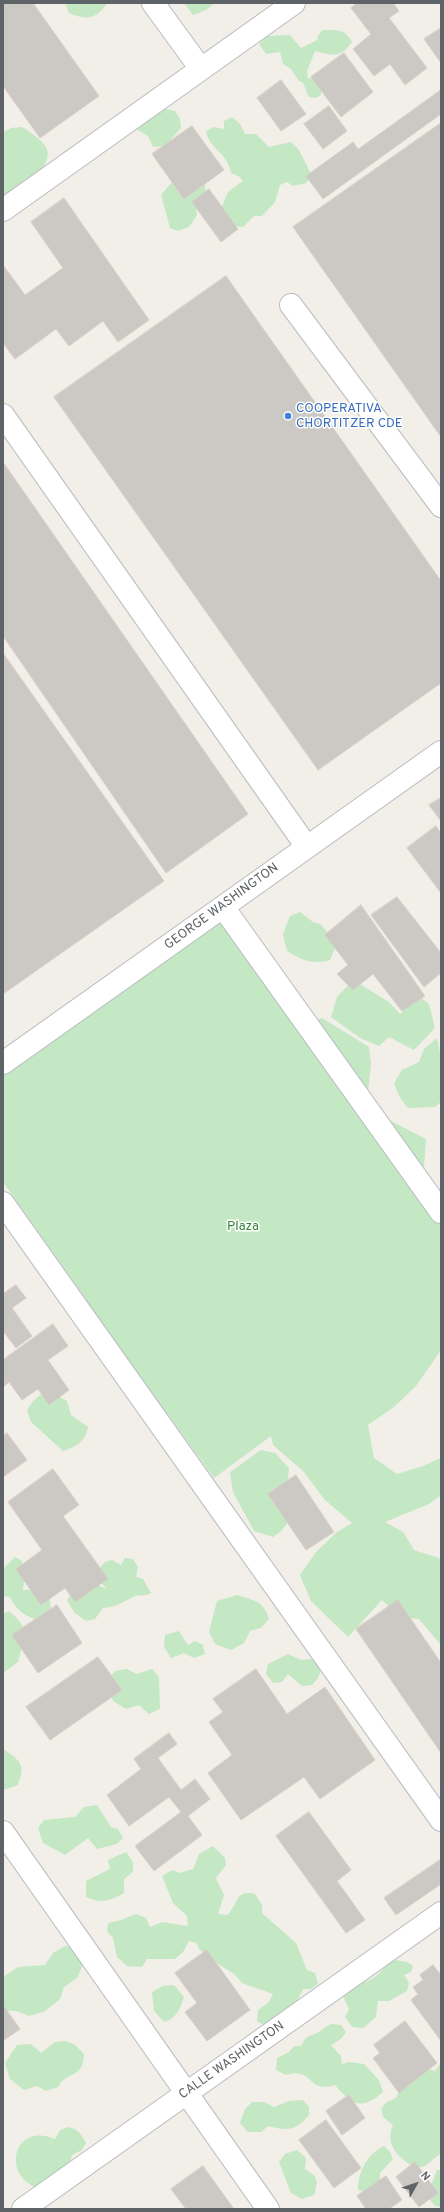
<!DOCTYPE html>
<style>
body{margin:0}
#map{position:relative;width:444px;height:2212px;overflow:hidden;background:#f1efe7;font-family:Overpass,sans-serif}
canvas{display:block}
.frame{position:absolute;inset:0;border:4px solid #5e6367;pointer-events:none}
.north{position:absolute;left:396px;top:2164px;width:40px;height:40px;-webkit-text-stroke:3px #fff;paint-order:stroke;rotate:50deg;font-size:11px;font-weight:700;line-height:16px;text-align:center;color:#5e6367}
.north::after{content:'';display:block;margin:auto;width:14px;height:18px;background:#5e6367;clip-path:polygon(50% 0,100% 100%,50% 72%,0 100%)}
</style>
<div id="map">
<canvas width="444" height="2212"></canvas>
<div class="frame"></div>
<div class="north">N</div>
</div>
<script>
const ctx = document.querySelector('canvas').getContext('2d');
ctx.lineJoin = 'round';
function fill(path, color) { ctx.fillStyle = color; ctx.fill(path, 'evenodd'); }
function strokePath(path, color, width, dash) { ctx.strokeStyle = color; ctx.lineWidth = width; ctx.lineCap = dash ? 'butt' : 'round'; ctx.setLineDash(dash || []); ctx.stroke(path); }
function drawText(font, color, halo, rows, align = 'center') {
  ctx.font = font + ' Overpass,sans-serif'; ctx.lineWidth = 3; ctx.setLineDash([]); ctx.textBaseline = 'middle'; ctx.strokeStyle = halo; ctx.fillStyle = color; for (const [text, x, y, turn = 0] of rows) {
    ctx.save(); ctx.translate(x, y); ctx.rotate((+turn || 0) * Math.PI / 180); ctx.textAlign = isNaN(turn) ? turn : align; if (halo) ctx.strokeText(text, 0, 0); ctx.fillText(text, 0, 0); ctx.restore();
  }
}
const green = new Path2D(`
 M65 3H107C97 20 85 20 69 13Z
 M184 3H215L206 10 193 15Z
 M323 30C336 30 346 29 352 42 340 59 332 55 315 51L307 71 308 78 317 79 322 86 321 95 316 98 309 97 303 83 299 81 291 69 283 64 280 52 266 54 259 44 267 36 290 35 301 48 317 40 318 35Z
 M166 109 175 111 180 119 181 128 165 146 153 147 148 136 136 129V119L145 112Z
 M232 117 240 124 245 134H256L269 147 291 142 299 150 312 176 306 183 293 186 287 182 280 185 275 202 262 216H254L243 227 226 225 219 213 228 192 243 181 240 177 231 173C227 151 209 150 206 131L214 127 224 129V121Z
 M21 127C29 130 34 135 41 141 65 163 19 187 3 199V132L11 128Z
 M198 178 205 185 206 196 196 207 197 215 189 227 178 231 170 228 161 195 173 181Z
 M223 907 306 1024 322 1018 369 1047 371 1064 368 1091 358 1095 373 1117 393 1122 426 1139 424 1166 415 1175 441 1194V1350L416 1386 394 1407 368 1425 374 1458 397 1474 423 1466 441 1458V1495L429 1504 385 1522 403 1532 414 1550 439 1558 441 1562V1645L419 1619 400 1617 382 1600 348 1637 311 1601 300 1575 316 1552 337 1532 352 1523 325 1500 303 1471 273 1445 271 1436 214 1478 167 1413 159 1409 85 1309 86 1299 3 1182V1063Z
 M300 912 313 922 320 924 337 943 330 960C313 965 301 960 287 951L283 934 290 916Z
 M353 980 389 1002 400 1014 414 1000 420 997 429 1004 435 1028 414 1050 389 1037 379 1046 360 1038 331 1017 337 997Z
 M437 1038 441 1057V1102L435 1107 408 1108 400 1098 394 1083 402 1070 419 1062 424 1049Z
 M44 1392 57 1396 67 1401 71 1415 88 1427C85 1442 76 1447 63 1451L31 1422 27 1410 33 1401Z
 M261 1450 275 1453 289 1468 287 1490 291 1519 280 1532 273 1537 254 1531 233 1492 230 1472Z
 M15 1557 21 1560 25 1573 23 1590 40 1589 49 1594 52 1615 44 1622C27 1617 18 1613 10 1597L3 1596V1569Z
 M125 1558 133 1559 138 1567 136 1577 143 1579 151 1593C143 1597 138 1594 133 1597 122 1603 115 1607 103 1608L95 1619 86 1621 75 1613 67 1601 74 1587 92 1583 107 1589 97 1578V1571L105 1562 112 1560 121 1565Z
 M237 1595C255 1601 263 1600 269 1619L261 1628 250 1631 244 1643 231 1650 215 1644 209 1632 217 1601Z
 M9 1611C19 1619 25 1628 29 1640L21 1650 18 1662 3 1673V1614Z
 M179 1631 188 1645 195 1641 203 1645 205 1654 194 1658 184 1653 171 1658 164 1647 165 1635Z
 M288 1654 301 1660 312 1659 321 1669 318 1678 312 1685 302 1686 288 1674 282 1682 273 1683 266 1674 268 1664Z
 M127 1669 137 1674 152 1669 159 1677 160 1709 149 1714 139 1705 126 1709 113 1701 105 1683 115 1671Z
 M5 1750C22 1762 25 1765 18 1785L3 1790V1752Z
 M97 1805 111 1827 118 1829 123 1838 117 1844 97 1849 88 1838 65 1855 43 1843 38 1828 44 1820 75 1817 84 1807Z
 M213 1846 225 1858 226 1865 216 1878 224 1895 218 1914 227 1915C239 1905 234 1889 255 1894L262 1905V1913L296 1943 307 1970 315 1973 318 1984 311 1989H303L293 2009 268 2028 257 2021 258 2010 269 2002 273 1994 242 1983 234 1974 207 1957 199 1949 197 1943 189 1941 183 1952 175 1959H147L142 1967 127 1966 117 1957 113 1938 107 1931 108 1923 121 1920 136 1914 146 1918 150 1927 162 1922 188 1926 187 1916 173 1903 162 1876 172 1870 180 1873 193 1869 199 1854Z
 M126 1852 133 1862V1872L124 1879V1893C109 1901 102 1904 86 1897V1881L110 1869 108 1860Z
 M65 1946 75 1947 81 1957 82 1967 77 1978 64 1987 60 1999 45 2011 29 2016 16 2011H3V1977L18 1967 45 1965 53 1953Z
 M395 1960 407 1962 413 1966 411 1972 404 1975 409 1983 407 1991 389 2001H378L376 2017 363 2028 352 2027 345 2017 349 2009 343 1996 345 1987C354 1984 366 1983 373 1978 384 1972 381 1966 395 1960Z
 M174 1985 184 1997C180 2009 177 2018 164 2022L154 2011 152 1992 163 1986Z
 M331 2024 341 2025 346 2032 341 2039 331 2045 341 2056 342 2064 349 2062 364 2064 379 2080 383 2092C361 2111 352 2105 335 2085 306 2094 314 2066 286 2075L276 2070 277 2058 289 2052 294 2046H301C307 2034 309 2037 319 2032 323 2029 326 2026 331 2024Z
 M65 2041 74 2044 84 2054C83 2080 67 2070 58 2087L46 2091 37 2086 24 2090 10 2079 5 2063 17 2045 31 2044 41 2053 55 2042Z
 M441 2063V2153L425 2166 415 2168C399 2158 384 2145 393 2125L383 2117 381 2108 387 2102 396 2098 401 2086 424 2068 435 2071Z
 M303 2100 309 2107V2115C295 2131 288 2131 268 2126L261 2132H248L240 2123 245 2109 252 2102H264L274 2107 289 2101Z
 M69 2127C79 2130 81 2134 86 2143L82 2150 72 2155 69 2166 37 2188C0 2173 15 2122 55 2139L60 2130Z
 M384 2146 390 2152 393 2159 380 2173V2186L370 2193 358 2190C358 2172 367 2154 384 2146Z
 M297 2150 306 2158 305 2169 315 2176 317 2183 314 2195 302 2199 291 2193 279 2162 285 2154Z
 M437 2170H441V2207L435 2206 427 2196Z`);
const building = new Path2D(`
 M3 3H33L99 96 40 138 3 86Z
 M357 3H393L399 11 389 18 427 68 405 85 390 64 374 76 353 49 371 34 351 8Z
 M441 28V63L424 39Z
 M344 53 373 92 341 117 311 77Z
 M281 80 306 114 281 131 257 98Z
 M441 90V114L323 199 306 176 353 142 358 149Z
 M329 106 347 131 323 149 304 124Z
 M441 123V437L293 227Z
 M192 126 224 170 184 199 152 154Z
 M209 189 238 229 221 242 192 202Z
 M64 198 149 320 118 342 103 321 69 346 56 329 15 359 3 343V265L25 295 63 268 31 222Z
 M226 276 441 581V683L318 770 54 397Z
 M3 462 248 814 166 873 3 636Z
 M3 653 164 881 3 994Z
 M441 798V821L429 805Z
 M436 826 441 833V893L407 848Z
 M397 897 441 953V973L424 987 371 915Z
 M361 905 425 996 402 1011 373 974 353 990 337 974 348 965 325 935Z
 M16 1285 26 1298 12 1308 32 1336 16 1348 3 1331V1294Z
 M53 1324 68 1346 48 1360 69 1390 49 1405 38 1389 22 1400 9 1382 3 1387V1360Z
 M7 1433 27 1460 3 1477V1436Z
 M53 1469 79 1505 63 1516 108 1579 75 1602 65 1588 41 1605 16 1569 42 1550 8 1502Z
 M296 1475 334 1532 306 1550 268 1494Z
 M398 1600 441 1663V1753L356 1629Z
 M57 1605 82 1643 38 1673 12 1635Z
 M98 1657 122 1690 50 1740 26 1707Z
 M256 1669 287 1714 325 1687 375 1760 320 1799 304 1777 241 1820 208 1773 232 1755 209 1722 223 1712 213 1699Z
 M169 1733 177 1744 158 1758 181 1790 195 1779 210 1799 188 1816 202 1835 154 1871 135 1846 181 1812 169 1797 129 1826 107 1795 141 1769 134 1759Z
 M309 1812 351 1870 337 1881 365 1920 346 1933 276 1836Z
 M440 1860 441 1884 396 1915 384 1898Z
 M207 1950 250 2010 207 2041 185 2012 197 2003 175 1973Z
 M433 1965 441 1975V2041L411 2000 418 1994 413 1987 423 1980 420 1975Z
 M3 2005 20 2029 3 2041Z
 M405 2021 437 2063 399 2093 373 2058 380 2053 374 2045Z
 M349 2095 365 2118 342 2135 326 2111Z
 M326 2120 361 2168 334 2188 299 2140Z
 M415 2162 438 2193 419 2207 396 2177Z
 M203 2166 234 2209H186L171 2189Z
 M386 2176 402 2200 389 2209H366L357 2196Z`);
const minor = new Path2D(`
 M153 3 201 69
 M3 210 294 3
 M291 305 441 506
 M3 415 307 847
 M223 907 441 1212
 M3 1063 441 752
 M3 1203 441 1820
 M3 1832 268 2209
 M23 2209 441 1913`);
const markers = [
 [288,416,4,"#3f7fe0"]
];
const shopNames = [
 ["COOPERATIVA",296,409],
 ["CHORTITZER CDE",296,424]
];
const streetNames = [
 ["GEORGE WASHINGTON",222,907,-36],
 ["CALLE WASHINGTON",232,2061,-35]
];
const parkNames = [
 ["Plaza",243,1227]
];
fill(green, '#c4e8c4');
fill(building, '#ccc9c4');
strokePath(building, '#d6d0c5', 1);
strokePath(minor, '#b9bcc1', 24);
strokePath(minor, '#fff', 22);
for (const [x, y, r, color] of markers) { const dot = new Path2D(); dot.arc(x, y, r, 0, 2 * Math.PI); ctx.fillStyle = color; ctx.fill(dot); strokePath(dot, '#fff', 1.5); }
drawText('13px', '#366cbe', '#fff', shopNames, 'left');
drawText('13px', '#5e6367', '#fff', streetNames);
drawText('13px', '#338237', '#fff', parkNames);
</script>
